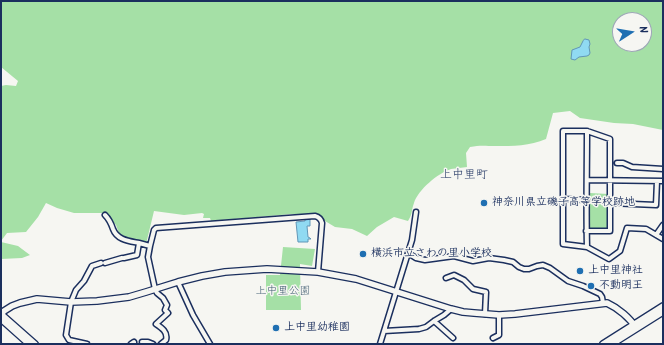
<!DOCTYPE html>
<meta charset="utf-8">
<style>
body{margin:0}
#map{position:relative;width:664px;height:345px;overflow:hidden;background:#f6f6f2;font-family:Kalam,sans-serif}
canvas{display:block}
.frame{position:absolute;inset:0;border:2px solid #1b2f5e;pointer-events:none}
.north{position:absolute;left:612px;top:12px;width:40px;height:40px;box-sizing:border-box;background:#f6f6f2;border:1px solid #9ea6b7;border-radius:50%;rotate:78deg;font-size:11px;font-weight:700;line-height:16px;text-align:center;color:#1b2f5e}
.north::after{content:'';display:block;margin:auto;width:14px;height:18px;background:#1f6fb2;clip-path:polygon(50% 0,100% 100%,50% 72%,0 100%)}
</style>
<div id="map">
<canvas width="664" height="345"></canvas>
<div class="frame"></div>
<div class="north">N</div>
</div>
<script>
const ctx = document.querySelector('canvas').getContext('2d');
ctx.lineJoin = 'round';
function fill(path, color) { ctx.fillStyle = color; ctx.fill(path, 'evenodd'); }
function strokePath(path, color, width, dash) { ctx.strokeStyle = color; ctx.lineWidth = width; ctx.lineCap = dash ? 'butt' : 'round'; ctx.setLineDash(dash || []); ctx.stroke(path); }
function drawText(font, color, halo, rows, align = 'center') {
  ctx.font = font + ' Kalam,"Klee One",sans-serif'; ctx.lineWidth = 3; ctx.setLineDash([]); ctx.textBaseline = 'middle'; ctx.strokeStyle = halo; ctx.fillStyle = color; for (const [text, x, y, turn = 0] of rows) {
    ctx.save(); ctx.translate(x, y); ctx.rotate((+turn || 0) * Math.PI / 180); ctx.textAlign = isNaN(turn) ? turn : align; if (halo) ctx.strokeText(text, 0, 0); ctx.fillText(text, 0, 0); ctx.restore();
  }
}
const green = new Path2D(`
 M1 1H663V130L633 124 614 123 580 118 570 111 553 113 546 139C530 146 513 146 495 146 486 146 480 145 470 147L466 153 467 167C462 168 456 168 451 169 438 173 418 190 414 203 411 211 413 213 408 221L394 217 377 227 367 236 352 229 335 227 315 215 292 214 211 221 210 218H203L204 214 202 213 184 215 154 211 146 244 120 236 116 225 104 213H74L57 208 46 203 38 217 26 232 7 233 1 241V86L6 85 16 86 18 81 1 67ZM620 20H644V44H620Z
 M590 193 608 194 609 229H589Z
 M1 242 18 246 30 255 22 258 1 259Z
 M283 247 315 249 312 266 300 264 301 310H266V275H280Z`);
const water = new Path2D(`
 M585 39 589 40 590 44 589 47 590 53 589 55 587 56 579 57 575 60 571 59 572 50 580 47 583 41Z
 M310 219V226H307L308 237 310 238 311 239H308V242H298L296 222 305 221V220Z`);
const street = new Path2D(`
 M617 163H623L632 167 663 169
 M587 180 663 181
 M563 199 587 200
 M610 203 656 205 657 181
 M105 215C109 219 111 223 113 229 117 240 129 241 139 243
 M586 231H610V139L587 131H563V244L587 247C586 208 587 170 587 131
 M656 235 663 225
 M587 247 609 259 620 251 627 228 646 229 663 239
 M408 253 416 258 425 260 454 256 473 261 489 258 504 260 513 262 519 267 524 269H529L537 266 543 265 550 268 568 281 583 286 600 294 602 297 603 303
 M124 258 137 255 139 243 150 246
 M105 263 122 258
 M446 278 454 275 464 280 473 289 486 292 485 314
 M178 282 193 315 210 344
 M434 321 453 338
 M384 331 419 329 426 327 434 321 444 315 451 309
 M493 338 499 335V315
 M142 342H148L153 344
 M87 344 69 340 66 335 71 302 76 290 84 281 92 266 101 263
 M131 344 134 342
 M161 344 166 340C168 332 162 328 156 324L168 313 165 310 167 305 163 298 157 293 155 289 148 257 150 246 154 230 156 228 315 216C319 217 321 219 322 223L318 272
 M380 344 412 240 416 212`);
const secondary = new Path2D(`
 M1 314 4 311 12 306 20 303 37 299 71 302 97 301 129 297 146 292 178 282 202 276 225 272 267 269 318 272 356 279 451 309 463 312 474 313 499 315 515 314 607 303C618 308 630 318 636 328
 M1 314 35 344
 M1 319 29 344
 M603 344 663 306
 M612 344 663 312`);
const markers = [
 [484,203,4,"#1f6fb2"],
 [363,254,4,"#1f6fb2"],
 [580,271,4,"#1f6fb2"],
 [591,286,4,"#1f6fb2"],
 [276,328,4,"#1f6fb2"]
];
const poiNames = [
 ["神奈川県立磯子高等学校跡地",492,203],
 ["横浜市立さわの里小学校",371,254],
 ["上中里神社",588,271],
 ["不動明王",599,286],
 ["上中里幼稚園",284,328]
];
const parkNames = [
 ["上中里公園",283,292]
];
const neighbourhoodNames = [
 ["上中里町",464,176]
];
fill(green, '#a5e0a6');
fill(water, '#90daf2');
strokePath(water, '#6196b7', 1);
strokePath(street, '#1b2f5e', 7);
strokePath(secondary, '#1b2f5e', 8);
strokePath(street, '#f6f6f2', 4);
strokePath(secondary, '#f6f6f2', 5.5);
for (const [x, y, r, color] of markers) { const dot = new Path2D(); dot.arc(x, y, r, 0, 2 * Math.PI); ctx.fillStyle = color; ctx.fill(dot); strokePath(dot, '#f6f6f2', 1.5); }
drawText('bold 11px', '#1b2f5e', '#f6f6f2', poiNames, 'left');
drawText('11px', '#3e5b70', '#f6f6f2', parkNames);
drawText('12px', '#1b2f5e', '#f6f6f2', neighbourhoodNames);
</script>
